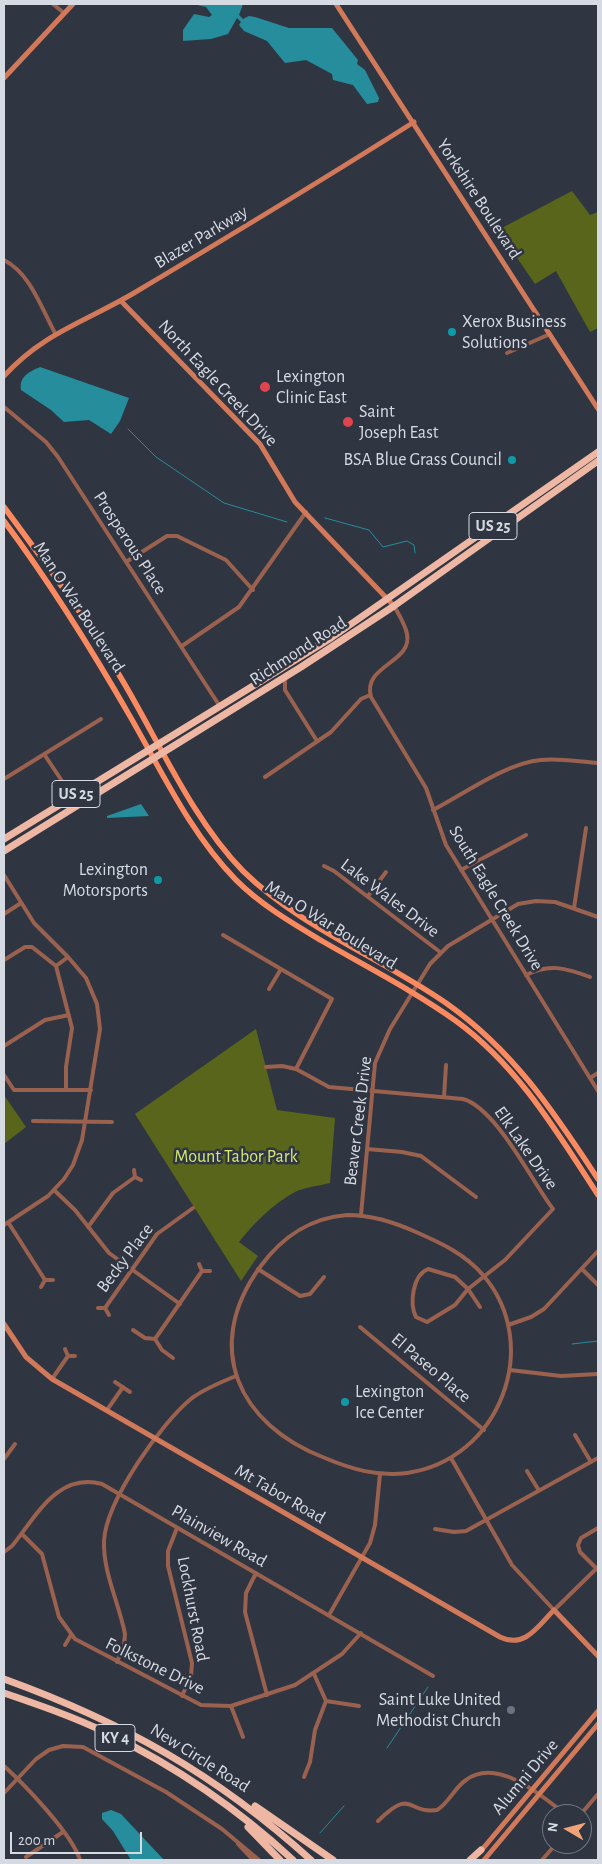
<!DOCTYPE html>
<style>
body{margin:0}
#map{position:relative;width:602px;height:1864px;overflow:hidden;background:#303542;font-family:"Alegreya Sans",sans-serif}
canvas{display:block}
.frame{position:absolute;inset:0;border:5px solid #d6dae2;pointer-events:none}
.north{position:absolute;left:542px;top:1804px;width:50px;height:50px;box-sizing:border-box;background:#303542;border:1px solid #727782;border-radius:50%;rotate:278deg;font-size:14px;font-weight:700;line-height:20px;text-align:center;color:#d6dae2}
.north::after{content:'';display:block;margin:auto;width:18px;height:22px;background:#efa376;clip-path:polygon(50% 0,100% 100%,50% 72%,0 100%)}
.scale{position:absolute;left:10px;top:1832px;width:132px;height:22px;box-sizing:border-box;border:2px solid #d6dae2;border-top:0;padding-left:6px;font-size:15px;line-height:18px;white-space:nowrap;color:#d6dae2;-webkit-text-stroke:4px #303542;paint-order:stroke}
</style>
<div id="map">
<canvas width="602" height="1864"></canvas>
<div class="frame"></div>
<div class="north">N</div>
<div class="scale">200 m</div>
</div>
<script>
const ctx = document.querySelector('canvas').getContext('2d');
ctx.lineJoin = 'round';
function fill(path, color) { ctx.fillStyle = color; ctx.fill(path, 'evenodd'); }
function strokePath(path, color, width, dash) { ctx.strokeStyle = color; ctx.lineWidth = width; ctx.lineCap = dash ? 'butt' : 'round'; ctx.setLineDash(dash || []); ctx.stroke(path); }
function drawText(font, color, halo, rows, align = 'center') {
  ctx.font = font + ' "Alegreya Sans",sans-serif'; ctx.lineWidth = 5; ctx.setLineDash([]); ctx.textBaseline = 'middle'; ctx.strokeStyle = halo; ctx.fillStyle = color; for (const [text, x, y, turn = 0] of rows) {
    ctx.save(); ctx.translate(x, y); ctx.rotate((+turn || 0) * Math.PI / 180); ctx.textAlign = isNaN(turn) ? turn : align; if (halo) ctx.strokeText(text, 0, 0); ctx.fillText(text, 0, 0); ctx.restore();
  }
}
const green = new Path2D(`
 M572 191 590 215 598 212V328L590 332 556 271 535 284 498 230Z
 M256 1029 277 1110 335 1118 330 1183C319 1186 305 1187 295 1192 273 1204 254 1223 239 1242L258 1256 241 1281 135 1114Z
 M4 1095 26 1127 4 1144Z`);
const water = new Path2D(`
 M193 4H243L239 15 243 19 249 16 255 17 289 28H332L358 60 357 64 365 70 379 98 378 102 367 104 353 85 333 80 332 74 306 60 285 63 267 41 244 31 239 25 241 22 237 18 228 34 211 39 183 41V30L194 14 209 17 212 15 206 7Z
 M40 367 129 398 120 421 111 434 89 420 64 422 51 410 21 390C19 376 29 372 40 367Z
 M141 804 149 816 107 818V816Z
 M111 1810 121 1814 164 1860H131L113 1831 102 1819V1813Z`);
const stream = new Path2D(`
 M128 429 156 457 224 503 287 522
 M325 518 369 530 383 547 407 541 414 545 415 553
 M572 1344 598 1341
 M387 1748 428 1687
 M320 1833 344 1806`);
const street = new Path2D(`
 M53 4 64 13
 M4 260C31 274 41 308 55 333
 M507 353 550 334
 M4 407 46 442 58 457 219 705
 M126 562 167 536H177L226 560 253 590
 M394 606C399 615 405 624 407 634 413 663 362 665 371 697L426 788 446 845 598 1091
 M182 646 239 607 306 512
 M285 678V690L317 741
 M44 754 72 796
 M265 777 331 732 361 699 370 695
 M4 779 101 719
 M433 810C464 794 506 763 541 760 560 758 579 762 598 763
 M324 866 334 871 440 952
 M461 870 526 835
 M4 875 34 923 68 957 86 978 97 1004 100 1029 82 1140 73 1165 64 1179 48 1196 4 1225
 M368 896 386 872
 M574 908 586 828
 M4 914 21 903
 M223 935 332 999 296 1069
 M4 960 25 947H32L56 966 72 1028 66 1067V1090
 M56 966 68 957
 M526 975C549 963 566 968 590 977
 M269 989 281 969
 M4 1046 45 1020 69 1015
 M266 1067 282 1066 296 1069 329 1087 463 1099C496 1108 531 1180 553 1209L505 1260 468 1289 480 1307
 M4 1075 14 1090H91
 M590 1078 598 1073
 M444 1097 446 1065
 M33 1121 112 1122
 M367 1149 402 1152 421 1156 476 1197
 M134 1170 135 1177 141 1180
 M54 1190 75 1210 109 1253 180 1304
 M347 1215C372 1215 393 1222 416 1232 441 1243 465 1254 483 1275 544 1346 499 1460 407 1473 378 1477 351 1469 325 1458 238 1425 202 1347 260 1267 282 1237 309 1218 347 1215Z
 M361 1215 375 1063 390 1029 430 964 448 946 518 904 536 901 555 902 598 917
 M8 1222 45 1280
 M88 1227 113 1193 135 1177
 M199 1264 202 1271H210
 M258 1269 300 1296 310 1294 324 1277
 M428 1269 455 1277 468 1289 455 1305 427 1322 416 1317C409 1303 413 1275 428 1269Z
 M582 1269 598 1285
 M41 1287 45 1280H53
 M98 1308H105L109 1315
 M105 1308 157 1234 193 1208
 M508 1325 531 1317 544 1309 598 1251
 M360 1327 484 1430
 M133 1330 145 1338 155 1339 162 1350 173 1358
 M155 1339 202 1271
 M65 1349 68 1356H75
 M510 1370 561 1376 598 1374
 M52 1379 68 1356
 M115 1382 130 1392
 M107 1410 123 1387
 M575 1435 591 1462
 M451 1458 512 1565 554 1610 597 1568
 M4 1459 15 1444
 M527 1471 538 1489
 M177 1528 168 1551V1566L192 1663 191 1676 182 1696
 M598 1528 581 1538 578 1545 580 1552 598 1570
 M435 1529 454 1532 466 1531 598 1458
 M22 1534 42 1554 59 1617 75 1639 201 1705 231 1706 295 1685 342 1654 361 1633
 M4 1552 12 1546C36 1517 57 1472 102 1484L433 1676
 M256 1573 246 1593 245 1612 267 1695
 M329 1615 370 1543 375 1525 380 1474
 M65 1645 71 1635
 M117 1662 124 1645 125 1634C119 1603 103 1573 104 1541 106 1501 161 1423 192 1398 206 1388 221 1382 236 1376
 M326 1701 359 1706
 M231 1706 243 1737
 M4 1766C25 1785 72 1834 80 1860
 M304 1777 310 1762 315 1730 326 1701 314 1674
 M4 1793 36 1759 49 1750 63 1746 83 1747 166 1792 222 1829 259 1860
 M581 1814 598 1794
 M378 1821C413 1787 406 1814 437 1810 449 1803 454 1788 466 1780 497 1757 541 1795 565 1814
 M238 1844 253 1860
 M26 1857 63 1832
 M542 1860 556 1844`);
const secondary = new Path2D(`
 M336 4 598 409
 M4 78 73 4
 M121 301 260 444 295 502 394 606
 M4 376C43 333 85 322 134 293 228 237 321 181 414 122
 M4 1324 26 1357 52 1379 500 1637C525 1649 538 1626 554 1610L598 1656
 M480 1852 598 1711
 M484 1860 598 1724`);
const primary = new Path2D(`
 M4 507C44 561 84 615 118 673 157 737 191 818 243 871 301 928 380 957 446 1003 514 1051 553 1111 598 1179
 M4 521C51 584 92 650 131 718 163 774 191 834 236 880 261 905 292 923 322 941 367 967 414 991 456 1021 518 1066 557 1132 598 1195`);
const highway = new Path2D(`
 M4 839 331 638 598 452
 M4 851 301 667 394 606 598 461
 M4 1679C123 1722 217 1775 311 1860
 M4 1693C39 1705 74 1717 107 1733 175 1766 238 1809 293 1860
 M255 1806 333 1860
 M248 1827 280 1860
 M470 1860 481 1850`);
const markers = [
 [452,332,5,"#0f9aa8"],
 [265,387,6,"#e0444e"],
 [348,422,6,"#e0444e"],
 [512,460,5,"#0f9aa8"],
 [158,880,5,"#0f9aa8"],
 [345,1402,5,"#0f9aa8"],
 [511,1710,5,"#6b7280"]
];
const shields = [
 [493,526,48],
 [76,794,48],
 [115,1738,40]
];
const shieldNames = [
 ["US 25",493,526],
 ["US 25",76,794],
 ["KY 4",115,1738]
];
const streetNames = [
 ["Yorkshire Boulevard",479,199,57],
 ["Blazer Parkway",201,237,-31],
 ["North Eagle Creek Drive",218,383,47],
 ["Prosperous Place",130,543,57],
 ["Man O War Boulevard",79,607,57],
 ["Richmond Road",298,651,-33],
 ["Lake Wales Drive",390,898,37],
 ["South Eagle Creek Drive",496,898,59],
 ["Man O War Boulevard",331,925,32],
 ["Beaver Creek Drive",358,1121,-83],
 ["Elk Lake Drive",526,1148,55],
 ["Becky Place",125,1258,-53],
 ["El Paseo Place",431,1368,40],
 ["Mt Tabor Road",280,1494,30],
 ["Plainview Road",219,1536,30],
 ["Lockhurst Road",193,1609,79],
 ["Folkstone Drive",155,1666,26],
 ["New Circle Road",200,1758,32],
 ["Alumni Drive",525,1777,-50]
];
const poiNames = [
 ["Xerox Business",462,322],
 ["Solutions",462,343],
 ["Lexington",276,377],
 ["Clinic East",276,398],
 ["Saint",359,412],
 ["Joseph East",359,433],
 ["BSA Blue Grass Council",502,460,"right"],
 ["Lexington",148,870,"right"],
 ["Motorsports",148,891,"right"],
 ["Lexington",355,1392],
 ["Ice Center",355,1413],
 ["Saint Luke United",501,1700,"right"],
 ["Methodist Church",501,1721,"right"]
];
const parkNames = [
 ["Mount Tabor Park",236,1157]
];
fill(green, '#5a651c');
fill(water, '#268d9d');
strokePath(stream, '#268d9d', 1);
strokePath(street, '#9a624e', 4);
strokePath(secondary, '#d17959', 5);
strokePath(primary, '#fb8a60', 5.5);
strokePath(highway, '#eeb7a3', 7);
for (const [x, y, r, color] of markers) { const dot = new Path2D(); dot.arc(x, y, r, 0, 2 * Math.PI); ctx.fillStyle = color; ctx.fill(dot); strokePath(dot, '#303542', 2); }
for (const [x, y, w] of shields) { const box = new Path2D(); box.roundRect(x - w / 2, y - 13.5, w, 27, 4); ctx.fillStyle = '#303542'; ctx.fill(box); strokePath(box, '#d6dae2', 1); }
drawText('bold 16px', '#d6dae2', null, shieldNames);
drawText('18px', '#d6dae2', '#303542', streetNames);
drawText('18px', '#d6dae2', '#303542', poiNames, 'left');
drawText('18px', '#d4e871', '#303542', parkNames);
</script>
